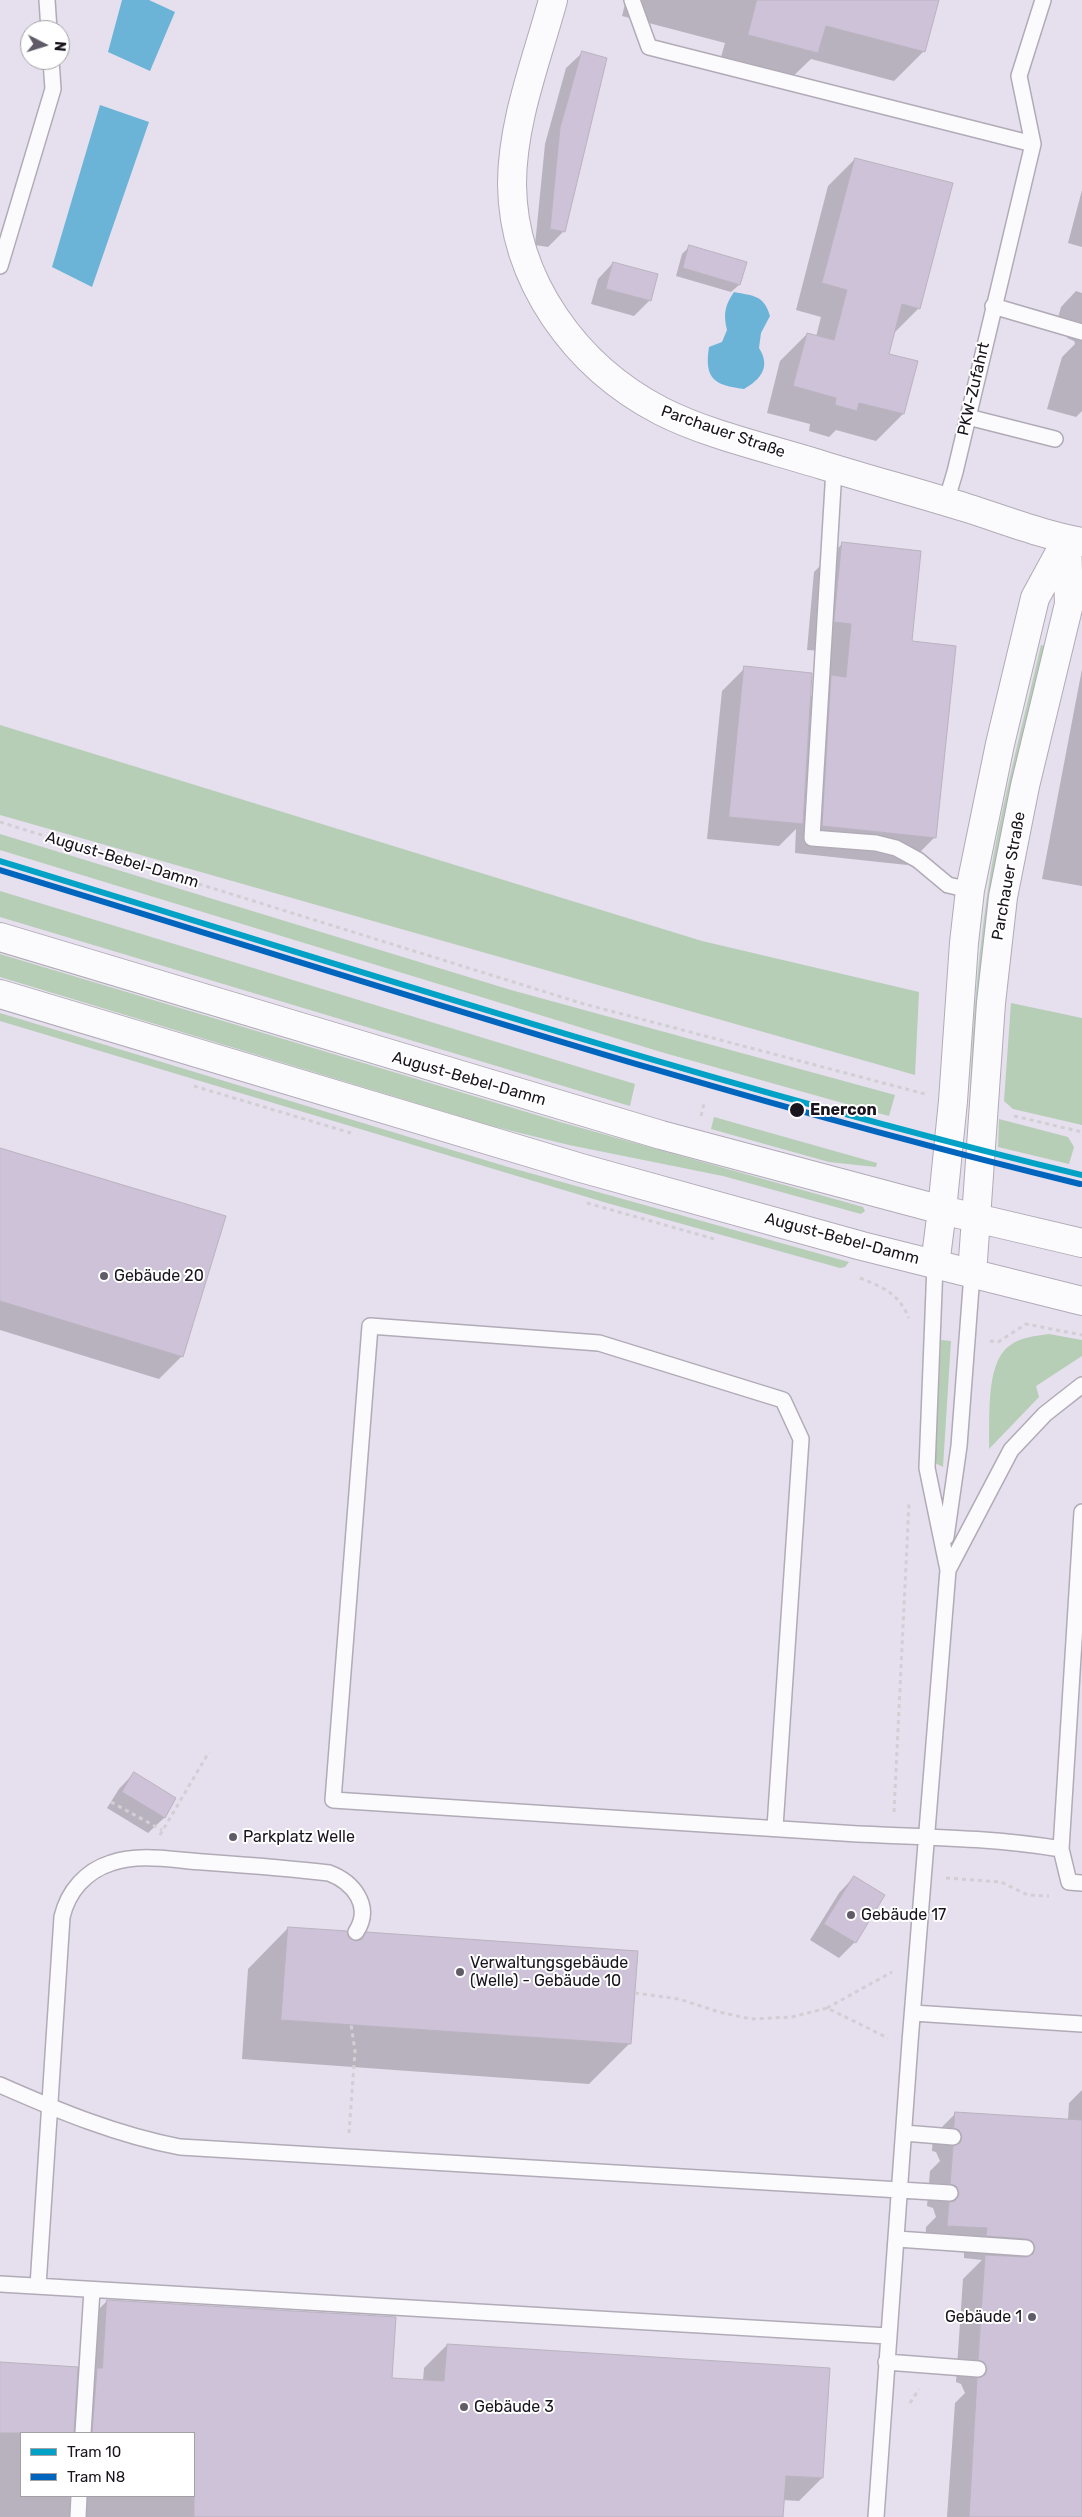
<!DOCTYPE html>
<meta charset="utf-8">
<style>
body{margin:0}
#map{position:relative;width:1082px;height:2517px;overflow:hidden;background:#e6dfee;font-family:Rubik,sans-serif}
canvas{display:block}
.legend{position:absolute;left:20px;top:2432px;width:175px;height:65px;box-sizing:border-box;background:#fff;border:1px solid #a3a1a5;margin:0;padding:6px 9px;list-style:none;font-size:15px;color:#19141e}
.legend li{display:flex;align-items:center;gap:10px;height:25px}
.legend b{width:25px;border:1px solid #a3a1a5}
.north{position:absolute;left:20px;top:20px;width:50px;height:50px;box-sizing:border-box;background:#fff;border:1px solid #a3a1a5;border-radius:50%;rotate:95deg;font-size:14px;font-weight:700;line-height:20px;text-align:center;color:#19141e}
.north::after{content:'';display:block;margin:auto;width:18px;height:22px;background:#615b67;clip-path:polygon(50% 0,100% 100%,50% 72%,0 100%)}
</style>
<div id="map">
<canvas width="1082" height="2517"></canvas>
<ul class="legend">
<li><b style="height:6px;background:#01a2c5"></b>Tram 10</li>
<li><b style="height:6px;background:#0065bd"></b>Tram N8</li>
</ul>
<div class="north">N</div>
</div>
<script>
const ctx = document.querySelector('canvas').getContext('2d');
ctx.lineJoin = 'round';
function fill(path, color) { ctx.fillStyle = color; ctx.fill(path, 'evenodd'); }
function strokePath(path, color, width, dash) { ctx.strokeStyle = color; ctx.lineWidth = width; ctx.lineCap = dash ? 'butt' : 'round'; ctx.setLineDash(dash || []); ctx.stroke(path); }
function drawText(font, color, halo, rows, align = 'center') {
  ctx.font = font + ' Rubik,sans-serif'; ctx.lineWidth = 4; ctx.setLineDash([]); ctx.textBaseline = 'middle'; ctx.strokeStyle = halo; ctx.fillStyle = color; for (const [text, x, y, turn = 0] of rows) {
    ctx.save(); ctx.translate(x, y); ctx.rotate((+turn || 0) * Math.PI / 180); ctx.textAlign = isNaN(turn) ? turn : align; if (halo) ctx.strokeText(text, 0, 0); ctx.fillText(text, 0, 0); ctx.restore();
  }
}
const green = new Path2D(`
 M1041 645 1049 647 977 1094 970 1092C973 1018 979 944 991 870 1004 794 1024 719 1041 645Z
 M0 725 702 941 919 992 915 1075 0 815Z
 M0 834 511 990 895 1095 889 1116 661 1052 0 850Z
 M0 891 635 1084 630 1106 0 917Z
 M0 954 560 1122 863 1207 865 1211 861 1214 723 1176 569 1145 492 1126 0 977Z
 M1011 1003 1082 1018V1125L1013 1109 1004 1101Z
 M0 1013 508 1167 849 1262 845 1267 840 1268 607 1203 0 1021Z
 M714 1117 877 1163 876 1167 829 1162 711 1129Z
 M999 1119 1068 1137 1074 1147 1069 1164 998 1147Z
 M1049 1334 1082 1340V1356L1036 1386 1039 1397 989 1449C990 1422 985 1363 1009 1346 1021 1337 1035 1336 1049 1334Z
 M941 1340 951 1341 943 1467 935 1463Z`);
const water = new Path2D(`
 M122 0H149L175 12 150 71 108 52Z
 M100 105 149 122 92 287 52 267Z
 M734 292C754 296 764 295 770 316L761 333 759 348C771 367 761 379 744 389 714 385 704 379 709 347L722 342 727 330C723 314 725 305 734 292Z`);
const shadow = new Path2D(`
 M626 0H938L924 51 894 81 811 59 787 82 719 64 725 43 622 16Z
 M582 53 564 231 548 247 535 245 545 144 566 68Z
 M855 159 919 308 893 334 888 355 916 362 903 414 876 441 836 430 829 437 809 431 810 424 767 413 780 361 807 334 816 337 821 317 796 310 828 186Z
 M1082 190V247L1068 243Z
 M689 247 745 263 739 285 731 292 676 276 682 254Z
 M613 263 650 300 634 316 591 304 598 279Z
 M1076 291 1082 293V411L1076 417 1047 409 1062 357 1075 344 1074 341 1067 338 1068 335 1054 332 1061 307Z
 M842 544 935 837 907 865 795 853 796 829 779 846 707 839 722 691 745 668 810 698 820 688 824 651 807 650 814 572Z
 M1082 669V886L1042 879Z
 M0 1149 182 1356 159 1379 0 1330Z
 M134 1773 175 1798 164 1818 148 1833 107 1808 119 1789Z
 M854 1877 883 1895 855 1942 839 1958 810 1940 839 1893Z
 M288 1928 359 1942 367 1934 630 2043 589 2084 242 2059 248 1969Z
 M1082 2090V2517H947L955 2403 965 2393 961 2384 956 2382 963 2279 982 2260 964 2258V2251L925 2249 926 2227 936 2217 933 2208 927 2206 930 2171 940 2161 936 2152 932 2151 933 2136 956 2113 1068 2120 1069 2103Z
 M107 2301 391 2379 423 2381 424 2368 447 2345 822 2478 799 2501 783 2500 782 2517H0V2364L75 2391 80 2386 84 2324ZM21 2433H194V2496H21Z`);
const building = new Path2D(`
 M757 0H939L925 52 826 26 818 53 748 35Z
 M582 51 607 58 565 232 550 229 560 128Z
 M855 158 953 183 920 309 902 304 889 354 918 361 904 414 859 403 857 411 835 405 836 398 793 386 807 333 834 340 847 290 822 283Z
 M689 245 747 262 740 285 683 268Z
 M613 262 658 274 651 301 606 289Z
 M842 542 921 551 912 641 956 646 936 838 822 826 831 675 846 677 851 624 834 622Z
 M744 666 812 673 803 824 729 817Z
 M0 1148 226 1216 183 1357 0 1301Z
 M134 1772 176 1798 165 1818 122 1792Z
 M854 1876 885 1895 856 1943 824 1924Z
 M288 1927 347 1931 349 1938 356 1941 362 1939 366 1932 638 1951 631 2044 281 2020Z
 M955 2112 1082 2120V2517H969L977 2378 985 2375 987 2369 984 2362 978 2360 985 2255 1026 2257 1033 2254 1035 2248 1032 2241 1027 2239 986 2236 987 2228 947 2226 949 2202 955 2201 959 2194 956 2186 950 2184 953 2146 960 2143 962 2137 959 2130 954 2128Z
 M107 2300 396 2317 392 2378 444 2381 447 2344 830 2368 823 2478 786 2476 783 2517H194V2433H92L97 2368H102Z
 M0 2362 78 2367 74 2433H0Z`);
const path = new Path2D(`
 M0 822 584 1004 925 1094
 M194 1086 351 1133
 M701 1116 704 1104
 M1014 1116 1082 1132
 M587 1203 718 1240
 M860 1278C884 1288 897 1292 909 1318
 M990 1341 998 1342 1026 1324 1082 1335
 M111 1802 162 1830
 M894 1812 909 1503
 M160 1835 209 1752
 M946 1878 1001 1882 1028 1895 1049 1896
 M635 1993 679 1999 719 2012 751 2019 792 2017 827 2008 888 2038
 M827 2008 892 1972
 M349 2133 355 2051 351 2024
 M910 2403 919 2389`);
const lane = new Path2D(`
 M47 0 49 30
 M632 0 649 47 1033 144
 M0 266 53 89 51 60
 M993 306 1082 332
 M968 417 1055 439
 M834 469 812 838 876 843 896 848 918 860 948 885 970 890
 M946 502 955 472 1033 144 1019 76 1043 0
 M1082 1512 1061 1849 1069 1882 1082 1883
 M946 1537 959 1446 972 1274
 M948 1570 1011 1450 1045 1414 1082 1385
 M775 1827 801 1439 783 1400 599 1343 370 1326 333 1800 858 1834C926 1837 994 1838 1061 1849
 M913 2013 1082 2024
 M0 2085C59 2111 117 2135 180 2147L950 2193
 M904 2133 953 2137
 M897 2239 1026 2248
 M0 2284 888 2336
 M38 2286 62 1917C68 1891 86 1871 111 1863 139 1853 173 1860 203 1862 245 1865 287 1868 329 1873 353 1882 373 1906 356 1932
 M886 2362 978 2369
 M83 2433 92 2290
 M78 2517 79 2496
 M876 2517 910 2042 948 1570 927 1468 935 1265`);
const street = new Path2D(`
 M553 0C537 59 512 122 512 184 513 281 576 367 661 411 708 435 771 449 822 465 870 480 919 493 967 508 1005 520 1043 535 1082 542
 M942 1210 953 1101 964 943 970 890 1000 744 1035 598 1066 541
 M976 1218 991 1003 1003 897 1025 786 1069 604 1067 539`);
const secondary = new Path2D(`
 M0 937 661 1135 942 1210 1082 1243
 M0 994 581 1168 862 1246 1082 1301
 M935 1265 942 1210
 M972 1274 976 1218`);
const tram1 = new Path2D(`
 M0 861C359 970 717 1087 1082 1175`);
const tram2 = new Path2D(`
 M0 870C359 979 716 1096 1080 1184`);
const markers = [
 [797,1110,8,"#19141e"],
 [104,1276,5,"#615b67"],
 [233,1837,5,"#615b67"],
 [851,1915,5,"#615b67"],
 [460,1972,5,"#615b67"],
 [1032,2317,5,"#615b67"],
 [464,2407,5,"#615b67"]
];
const streetNames = [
 ["PKW-Zufahrt",974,389,-77],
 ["Parchauer Straße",723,432,19],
 ["August-Bebel-Damm",122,860,17],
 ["Parchauer Straße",1009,876,-80],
 ["August-Bebel-Damm",469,1079,16],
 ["August-Bebel-Damm",842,1239,15]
];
const stopNames = [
 ["Enercon",810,1110]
];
const poiNames = [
 ["Gebäude 20",114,1276],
 ["Parkplatz Welle",243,1837],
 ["Gebäude 17",861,1915],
 ["Verwaltungsgebäude",470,1963],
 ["(Welle) - Gebäude 10",470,1981],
 ["Gebäude 1",1022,2317,"right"],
 ["Gebäude 3",474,2407]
];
fill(green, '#b5ceb5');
fill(water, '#6cb4d7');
fill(shadow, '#0003');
fill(building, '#cdc2d8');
strokePath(building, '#b9b3bf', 1);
strokePath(lane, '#b1abb7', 18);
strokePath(street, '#b1abb7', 30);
strokePath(secondary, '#b1abb7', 30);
strokePath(path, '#d1cfd3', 3, [4, 4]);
strokePath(lane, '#fbfafc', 15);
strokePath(street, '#fbfafc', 28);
strokePath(secondary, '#fbfafc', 28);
strokePath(tram1, '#01a2c5', 6);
strokePath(tram2, '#0065bd', 6);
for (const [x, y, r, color] of markers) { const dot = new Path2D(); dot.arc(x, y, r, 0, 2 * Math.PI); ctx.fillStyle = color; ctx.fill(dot); strokePath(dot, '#fff', 2); }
drawText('16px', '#19141e', '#fff', streetNames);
drawText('bold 16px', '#19141e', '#fff', stopNames, 'left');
drawText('16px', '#19141e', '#fff', poiNames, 'left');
</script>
